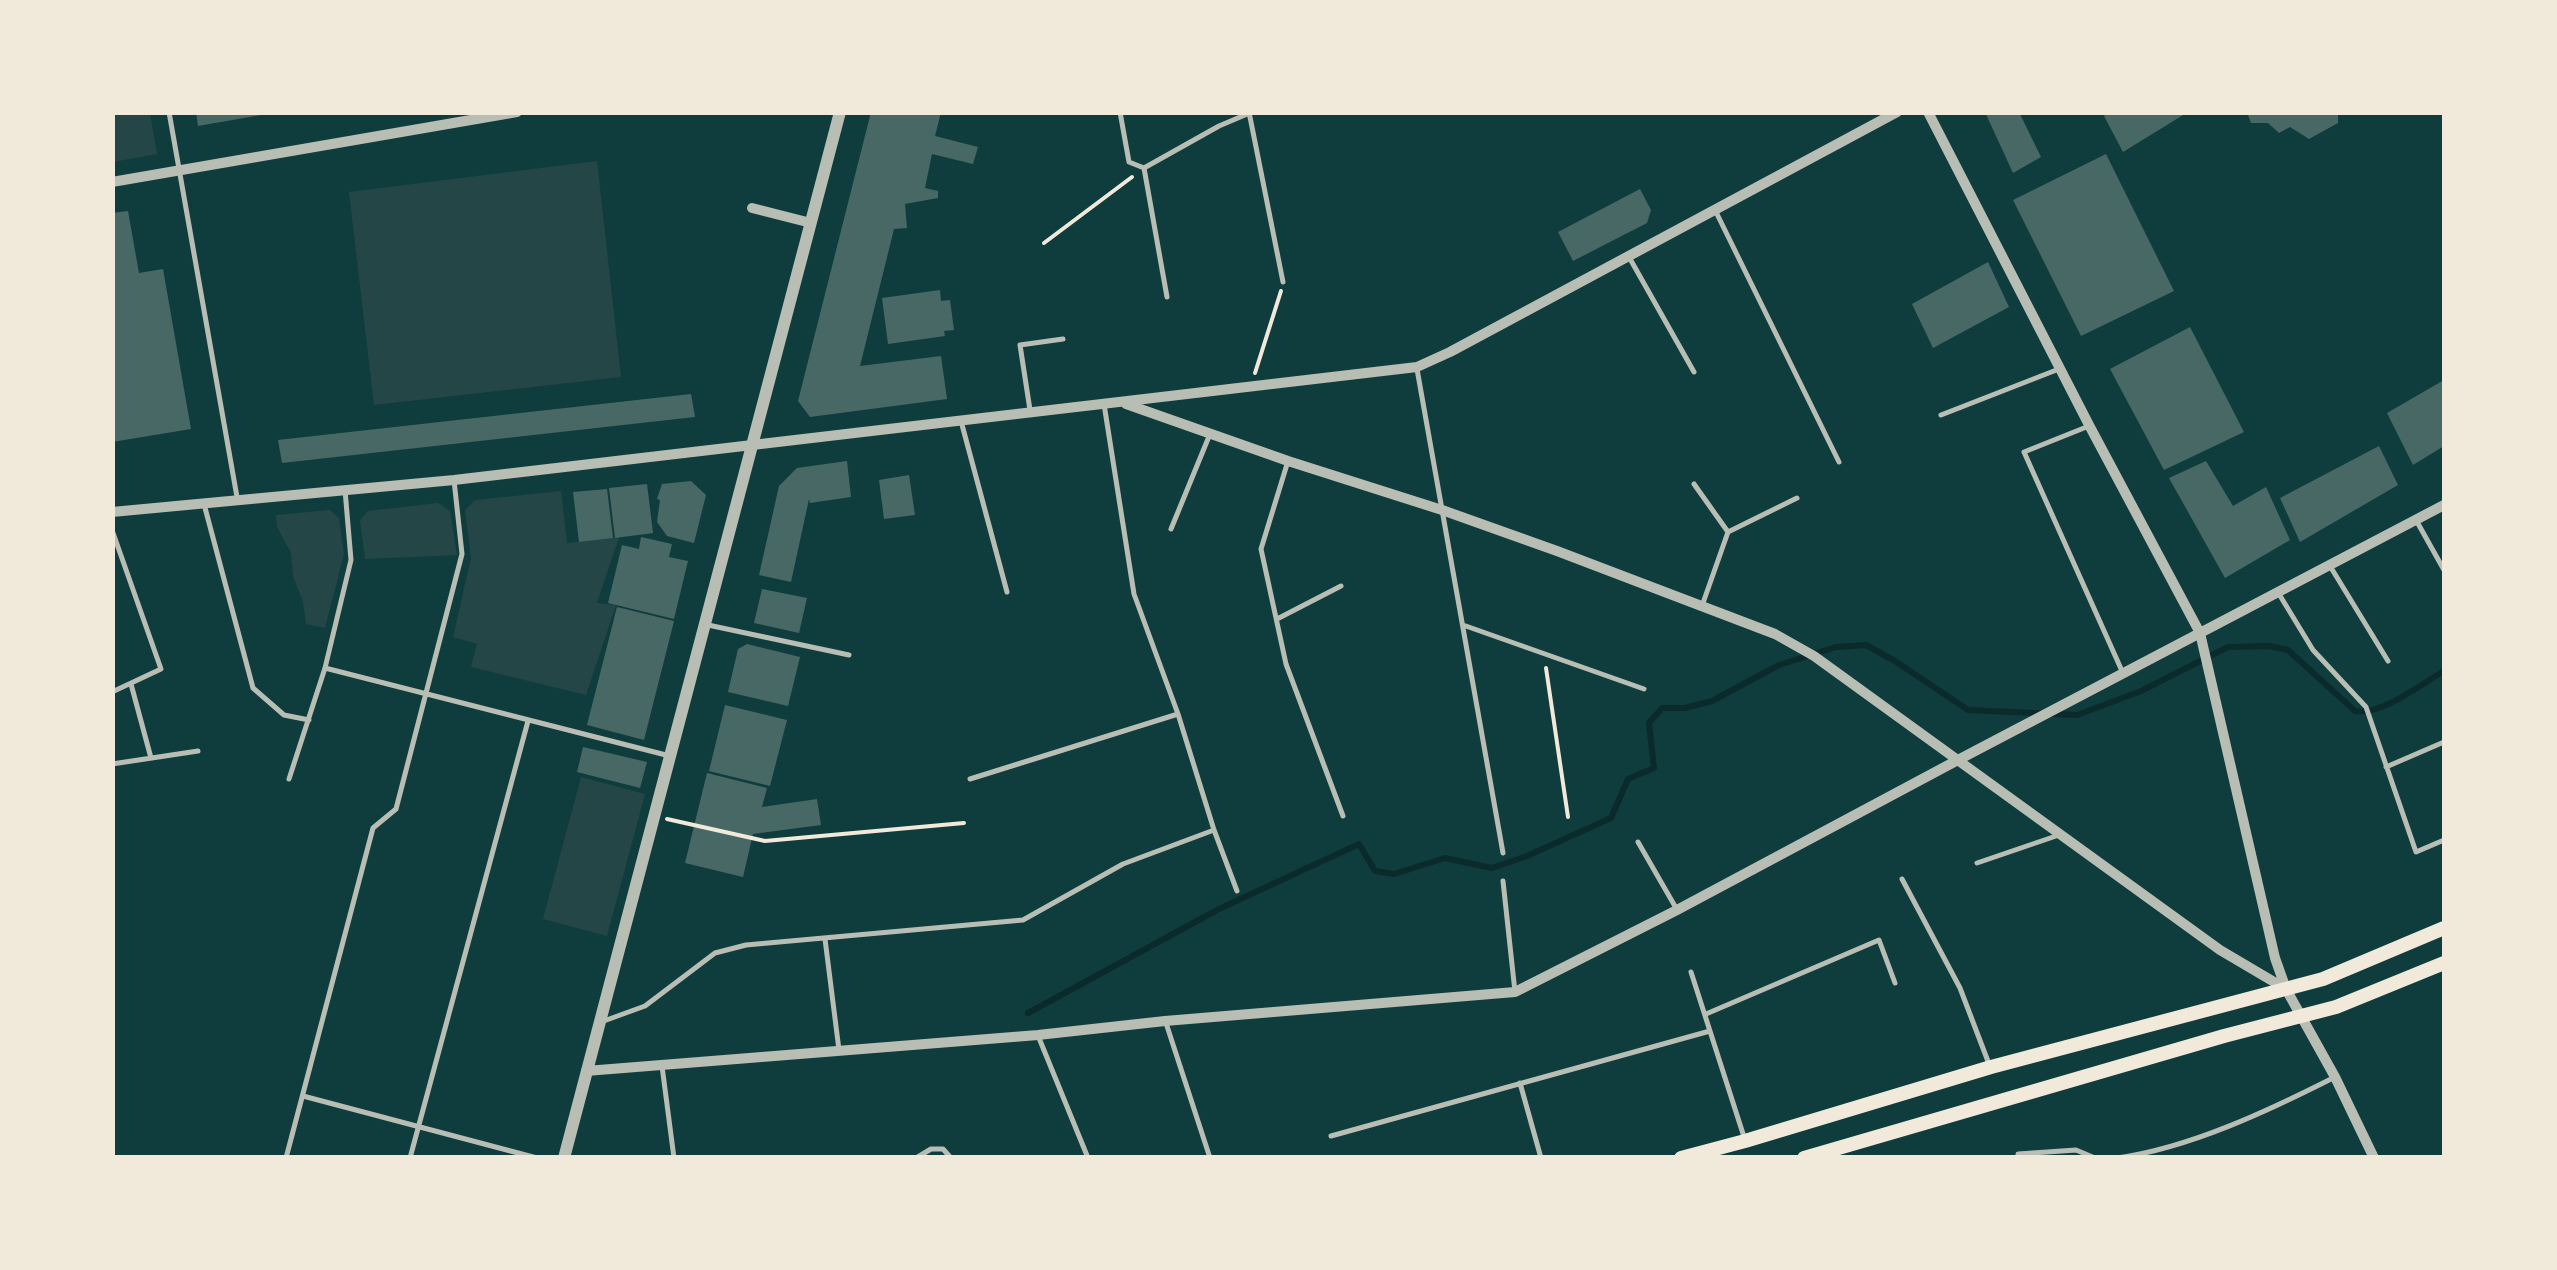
<!DOCTYPE html>
<style>
body{margin:0}
#map{position:relative;width:2557px;height:1270px;overflow:hidden;background:#0f3d3e;font-family:"Noto Sans",sans-serif}
canvas{display:block}
.frame{position:absolute;inset:0;border:115px solid #f1e9da;pointer-events:none}
</style>
<div id="map">
<canvas width="2557" height="1270"></canvas>
<div class="frame"></div>
</div>
<script>
const ctx = document.querySelector('canvas').getContext('2d');
ctx.lineJoin = 'round';
function fill(path, color) { ctx.fillStyle = color; ctx.fill(path, 'evenodd'); }
function strokePath(path, color, width, dash) { ctx.strokeStyle = color; ctx.lineWidth = width; ctx.lineCap = dash ? 'butt' : 'round'; ctx.setLineDash(dash || []); ctx.stroke(path); }
const green = new Path2D(`
 M113 112 150 113 157 154 113 162Z
 M597 161 621 377 374 405 349 192Z
 M561 491 567 543 619 537 597 603 616 605 586 695 471 667 477 644 453 637 471 558 465 510 475 500Z
 M438 503 450 511 457 555 365 559 360 520 368 511Z
 M330 510 339 518 344 554 325 628 306 624 303 602 293 576 291 553 277 527 276 515Z
 M581 777 645 794 607 936 543 919Z`);
const stream = new Path2D(`
 M1028 1013 1219 909 1359 844 1375 871 1394 874 1445 858 1492 868 1527 856 1611 818 1628 779 1654 768 1649 723 1662 708H1685L1712 701 1779 665 1836 647 1866 645 1895 661 1968 710 2077 715 2141 691 2228 647 2269 646 2288 650 2355 711C2381 716 2421 684 2444 671`);
const building = new Path2D(`
 M196 112H261V115L198 126Z
 M871 112H941L935 136 978 147 973 164 932 154 925 188 938 191V198L905 204 907 228 894 229 860 366 941 356 947 399 810 417 798 401Z
 M1985 112H2019L2041 157 2013 173Z
 M2110 112H2188L2123 152 2104 116Z
 M2247 112H2338V123L2309 139 2290 127 2279 133 2268 123H2251Z
 M2106 154 2174 291 2081 336 2013 200Z
 M1640 189 1651 210 1647 223 1573 261 1558 232Z
 M128 211 139 273 163 269 191 429 112 442V213Z
 M1988 262 2009 307 1933 348 1912 304Z
 M940 290 941 301 950 300 954 330 944 331 945 336 888 344 882 298Z
 M2190 327 2244 432 2164 470 2110 369Z
 M2444 380V446L2413 465 2387 413Z
 M691 394 695 417 282 463 278 440Z
 M2379 446 2398 485 2300 542 2280 498Z
 M847 461 851 497 810 503 809 499 791 582 759 575 779 486 797 468Z
 M2206 461 2233 506 2266 487 2290 540 2225 578 2169 478Z
 M909 475 915 515 884 519 879 480Z
 M691 481 706 495 694 543 667 536 657 522 660 500 657 499 662 484Z
 M647 484 653 533 615 538 609 488Z
 M607 489 613 538 579 542 573 492Z
 M641 537 672 544 669 557 688 561 674 619 608 603 622 545 639 549Z
 M762 589 807 598 799 633 754 623Z
 M617 607 674 621 644 740 587 725Z
 M747 644 800 657 788 706 728 692 738 649Z
 M725 705 787 720 770 786 709 771Z
 M583 747 647 762 640 788 577 772Z
 M707 773 767 788 762 807 817 799 821 825 753 834 743 877 685 863Z`);
const path = new Path2D(`
 M1044 243 1132 177
 M1255 373 1281 291
 M1546 668 1568 817
 M667 819 765 841 964 823`);
const service = new Path2D(`
 M169 112 237 497
 M1120 112 1129 162 1144 168
 M1249 112 1283 282
 M1716 212 1839 462
 M1629 257 1694 372
 M1167 297 1144 168 1219 126 1252 112
 M1417 369 1503 853
 M1104 404 1134 594 1178 714 1214 830 1237 891
 M1030 410 1020 345 1063 339
 M1941 415 2059 369
 M961 421 1007 592
 M2089 426 2024 452 2122 671
 M1288 461 1261 549 1286 664 1343 816
 M1694 484 1728 532
 M204 504 253 688 284 715 309 720
 M2416 520 2444 570
 M1171 529 1210 434
 M112 530 161 669 112 692
 M2330 566 2388 661
 M2279 594 2313 650 2366 707 2416 852 2444 840
 M1703 603 1728 532 1797 498
 M1277 619 1341 586
 M708 625 849 655
 M1463 625 1644 689
 M325 668 666 755
 M131 684 151 758
 M112 764 198 751
 M2386 767 2444 742
 M289 779 325 668 351 560 345 490
 M970 779 1178 714
 M1638 842 1676 908
 M1977 863 2059 835
 M1902 879 1960 988 1989 1064
 M1503 881 1515 992
 M825 939 839 1050
 M1691 972 1745 1140
 M1706 1014 1879 940 1895 983
 M601 1022 645 1006 715 953 746 945 1023 920 1123 864 1214 830
 M1166 1023 1210 1158
 M1039 1038 1088 1158
 M662 1066 674 1158
 M1520 1083 1541 1158
 M303 1096 537 1158
 M1331 1136 1710 1031
 M286 1158 373 828 396 809 462 554 454 480
 M410 1158 528 721
 M916 1158 931 1149H943L951 1158
 M2018 1158V1154L2076 1150 2095 1158
 M2117 1158C2190 1148 2270 1110 2335 1077`);
const minor = new Path2D(`
 M1928 112 2089 425 2200 633 2275 958 2286 989 2335 1077 2374 1158
 M112 182 517 112
 M752 208 811 223
 M1126 404 1288 461 1442 510 1557 551 1775 634 1814 656 2220 950 2286 989
 M112 512 454 480 1417 367 1450 352 1897 112
 M586 1071 1038 1035 1165 1021 1515 992 1677 910 1956 761 2444 505`);
const tertiary = new Path2D(`
 M564 1158 840 112`);
const secondary = new Path2D(`
 M1681 1158 1745 1141 1991 1067 2323 979 2444 928
 M1804 1158 2224 1036 2336 1007 2444 963`);
fill(green, '#244646');
strokePath(stream, '#0a2a2b', 6);
fill(building, '#486865');
strokePath(path, '#f1e9da', 4);
strokePath(service, '#b8beb3', 5);
strokePath(minor, '#b8beb3', 10);
strokePath(tertiary, '#b8beb3', 12);
strokePath(secondary, '#f1e9da', 14);
</script>
